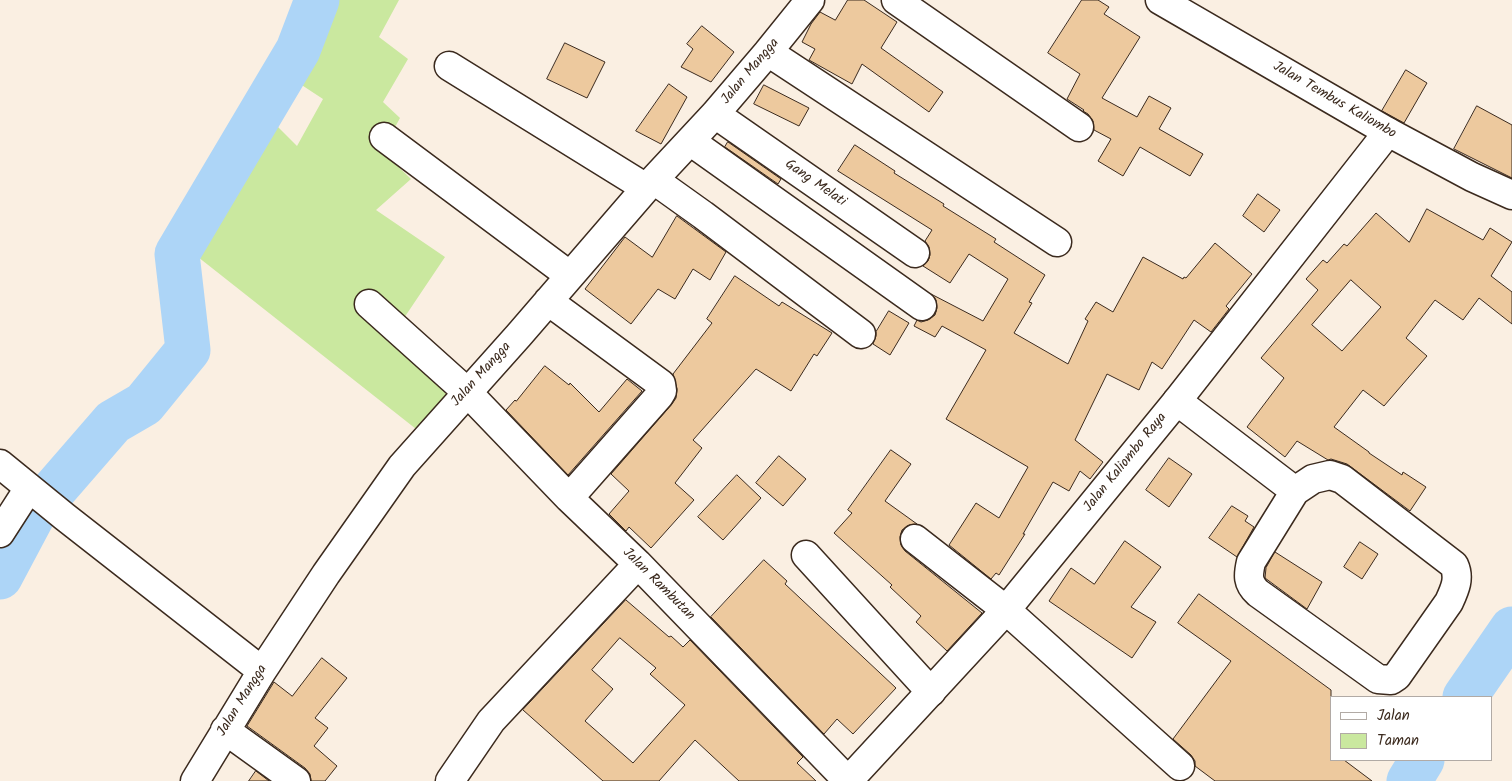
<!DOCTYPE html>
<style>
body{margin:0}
#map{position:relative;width:1512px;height:781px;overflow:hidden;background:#faefe2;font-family:Kalam,sans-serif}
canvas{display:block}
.legend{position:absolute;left:1330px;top:696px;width:162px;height:65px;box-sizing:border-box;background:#fff;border:1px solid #b1aaa5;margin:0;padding:6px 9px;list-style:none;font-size:15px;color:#3b2a1e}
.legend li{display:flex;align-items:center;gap:10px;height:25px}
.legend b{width:25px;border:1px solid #b1aaa5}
</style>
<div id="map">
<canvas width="1512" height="781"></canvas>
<ul class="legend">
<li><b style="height:6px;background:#fff"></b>Jalan</li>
<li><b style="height:14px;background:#cae89f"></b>Taman</li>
</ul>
</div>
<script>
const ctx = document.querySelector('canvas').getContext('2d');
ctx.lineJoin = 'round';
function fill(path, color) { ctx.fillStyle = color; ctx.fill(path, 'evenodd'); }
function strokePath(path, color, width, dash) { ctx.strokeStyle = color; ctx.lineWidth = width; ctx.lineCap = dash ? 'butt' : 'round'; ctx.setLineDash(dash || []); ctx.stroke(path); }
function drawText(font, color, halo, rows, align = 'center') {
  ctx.font = font + ' Kalam,sans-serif'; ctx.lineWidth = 4.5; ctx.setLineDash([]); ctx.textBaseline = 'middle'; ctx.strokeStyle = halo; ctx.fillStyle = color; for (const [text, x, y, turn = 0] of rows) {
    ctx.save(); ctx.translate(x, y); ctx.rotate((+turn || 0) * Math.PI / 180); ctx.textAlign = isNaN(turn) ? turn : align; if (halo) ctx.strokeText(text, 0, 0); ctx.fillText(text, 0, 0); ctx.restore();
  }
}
const green = new Path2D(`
 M322 0H399L379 37 408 59 383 102 400 118 382 151 411 179 376 210 445 257 400 324 472 383 430 440 198 257C212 206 240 162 268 117L297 146 323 99 294 80Z`);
const river = new Path2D(`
 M0 577 34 513 113 422 144 404 188 350 177 254 298 50 317 0
 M1465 697 1512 629
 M1409 781 1422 760`);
const building = new Path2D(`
 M848 0H864L897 22 881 48 943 92 929 112 862 64 852 84 809 60 815 49 802 42 811 24 820 12 835 20Z
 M1082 0H1098L1109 7 1104 14 1140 37 1102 98 1137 117 1149 96 1171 108 1159 129 1203 154 1190 176 1140 147 1123 176 1098 161 1111 139 1094 130 1093 121 1088 114 1083 111 1084 110 1067 99 1080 74 1048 53Z
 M702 26 734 52 711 82 681 67 693 49 687 44Z
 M565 43 605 62 587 98 547 79Z
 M1406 70 1427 83 1404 123 1382 111Z
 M669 84 687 97 661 144 636 131Z
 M764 85 809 108 799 126 754 104Z
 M1477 106 1512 125V178L1454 149Z
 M728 142 781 179 778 184 725 147Z
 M855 145 895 171 894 173 944 204 943 206 996 239 994 242 1045 275 1029 302 1032 303 1014 333 1068 364 1088 321 1085 319 1096 302 1113 312 1143 257 1183 279 1184 277 1186 278 1215 243 1252 274 1226 306 1229 309 1211 332 1194 320 1162 369 1152 362 1139 390 1107 374 1075 440 1103 462 1090 479 1080 471 1069 491 1053 482 1023 534H1025L999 575 996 573 991 579 949 545 976 503 999 518 1028 467 946 419 986 350 942 326 935 337 914 326 917 320 921 322 928 320 935 315 937 308 936 300 931 294 983 321 1008 279 969 254 950 283 923 266 928 261 930 255 929 247 925 241 932 230 838 171Z
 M1258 194 1280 210 1264 232 1243 216Z
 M1427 209 1483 240 1490 228 1512 242 1491 276 1512 292V324L1479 298 1463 320 1435 300 1406 338 1427 356 1384 406 1363 390 1334 427 1369 452V453L1402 475 1403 472 1426 487 1410 511 1347 464 1331 459 1328 460 1297 441 1285 457 1247 427 1284 378 1261 358 1318 290 1306 279 1323 260 1327 263 1344 244 1347 246 1376 213 1409 242ZM1351 280 1381 307 1342 351 1312 325Z
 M677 216 726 252 710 280 693 269 675 299 658 289 631 324 585 289 625 237 652 257Z
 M735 276 779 306 782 302 832 333 817 356 814 354 791 391 756 369 693 440 702 448 675 483 694 500 651 548 629 527 626 531 609 514 629 491 611 474 672 404 676 398 677 389 673 374 712 323 707 319Z
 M889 311 909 323 890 355 873 344 876 336V332Z
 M545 366 569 385 570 383 599 412 627 379 642 391 568 475 506 410 515 400 516 401Z
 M891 450 911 464 885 501 917 524 909 525 902 530 900 537 901 545 905 551 982 613 947 651 916 622 921 616 890 587 892 585 834 533 852 513 848 510Z
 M779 456 806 479 783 506 756 483Z
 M1169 458 1192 474 1169 507 1146 490Z
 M737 475 761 498 723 540 698 517Z
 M1232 506 1248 516 1245 521 1254 527 1237 557 1209 538Z
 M1125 541 1161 567 1131 607 1156 622 1132 658 1049 601 1071 568 1094 584Z
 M1360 542 1378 554 1362 579 1344 567Z
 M1275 552 1322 582 1307 609 1265 578 1266 568Z
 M764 560 787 581 785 584 896 688 853 734 837 719 824 734 711 617Z
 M1199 594 1331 690V760H1344L1372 781H1215L1195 766V761L1191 755 1173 739 1231 661 1178 623Z
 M626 600 669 637 671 636 683 647 690 640 803 757 797 763 816 781H739L695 740 659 781H603L523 710ZM620 638 656 668 650 674 685 705 633 763 585 721 613 689 592 670Z
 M322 658 347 678 315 718 328 728 314 746 337 766 325 781H311L310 774 305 768 247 726 274 682 292 696Z
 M256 771 269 781H249Z`);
const minor = new Path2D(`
 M896 0 1079 127
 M768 52 1057 242
 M449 66 646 188
 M715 114 915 253
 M384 137 569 275
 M690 141 922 306
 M654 180 703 215 861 334
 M548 301 661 384 662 391 659 396 569 498
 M369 304 467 392 569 498 638 564 848 781
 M1177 401 1295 491
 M0 464 65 517 262 671
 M1330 475 1342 479 1454 565C1460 578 1455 589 1449 602L1397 676 1391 680 1378 679 1258 593C1247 583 1248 575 1251 562L1295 491 1313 479Z
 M0 533 29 488
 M915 539 1006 610 1180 766
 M806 555 931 692
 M225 730 296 781
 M195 781 262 671 326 574 402 466 519 335 646 188 715 114 768 52 810 0
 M450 781 491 721 638 564`);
const tertiary = new Path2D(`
 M848 781 1006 610 1177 401 1388 132`);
const secondary = new Path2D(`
 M1160 0 1388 132 1472 177 1512 195`);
const streetNames = [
 ["Jalan Mangga",751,72,-50],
 ["Jalan Tembus Kaliombo",1334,101,30],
 ["Gang Melati",815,184,35],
 ["Jalan Mangga",482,375,-48],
 ["Jalan Kaliombo Raya",1126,463,-51],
 ["Jalan Rambutan",658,585,45],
 ["Jalan Mangga",243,701,-58]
];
fill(green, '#cae89f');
strokePath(river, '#add5f7', 45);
fill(building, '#edc99e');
strokePath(building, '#3b2a1e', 1);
strokePath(minor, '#3b2a1e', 31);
strokePath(tertiary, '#3b2a1e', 31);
strokePath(secondary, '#3b2a1e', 31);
strokePath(minor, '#fff', 28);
strokePath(tertiary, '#fff', 28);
strokePath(secondary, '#fff', 28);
drawText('14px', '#3b2a1e', '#fff', streetNames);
</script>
